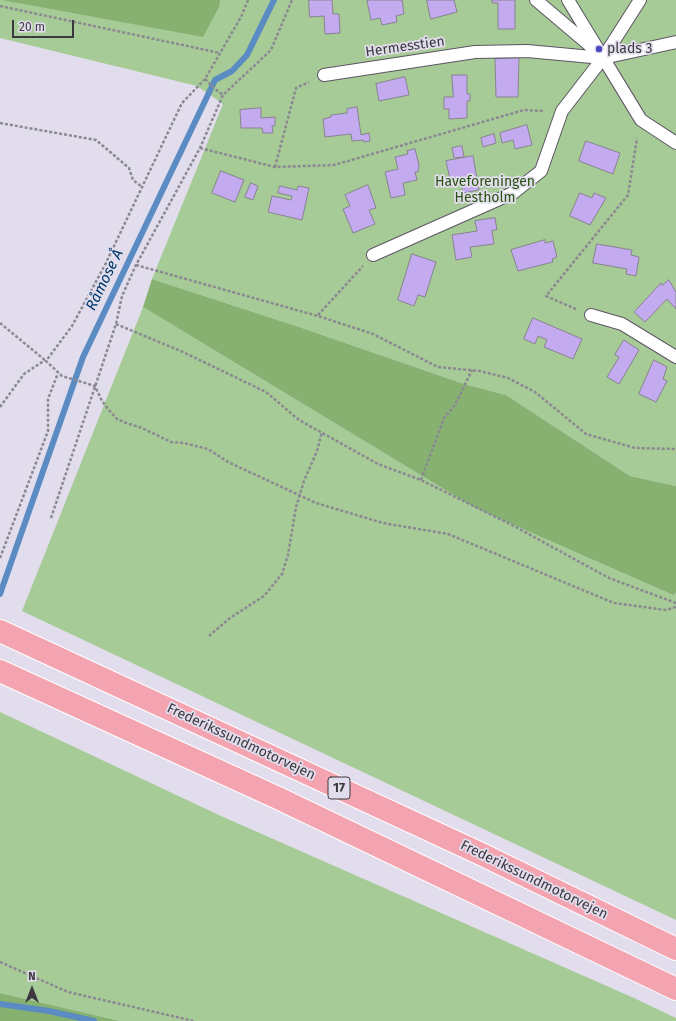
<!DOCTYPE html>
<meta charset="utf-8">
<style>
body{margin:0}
#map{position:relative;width:676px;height:1021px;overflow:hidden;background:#e2dded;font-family:"Fira Sans",sans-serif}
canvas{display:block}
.north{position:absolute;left:12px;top:969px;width:40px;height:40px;-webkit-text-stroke:3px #e2dded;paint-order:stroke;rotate:0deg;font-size:11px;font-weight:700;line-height:16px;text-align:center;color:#3b393f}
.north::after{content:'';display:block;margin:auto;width:14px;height:18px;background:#3b393f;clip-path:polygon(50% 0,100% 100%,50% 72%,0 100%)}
.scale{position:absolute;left:12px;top:20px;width:62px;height:18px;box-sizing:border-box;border:2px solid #3b393f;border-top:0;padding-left:5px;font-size:12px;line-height:14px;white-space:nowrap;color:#3b393f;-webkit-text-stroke:3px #e2dded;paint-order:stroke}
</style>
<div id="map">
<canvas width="676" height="1021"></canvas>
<div class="north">N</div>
<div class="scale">20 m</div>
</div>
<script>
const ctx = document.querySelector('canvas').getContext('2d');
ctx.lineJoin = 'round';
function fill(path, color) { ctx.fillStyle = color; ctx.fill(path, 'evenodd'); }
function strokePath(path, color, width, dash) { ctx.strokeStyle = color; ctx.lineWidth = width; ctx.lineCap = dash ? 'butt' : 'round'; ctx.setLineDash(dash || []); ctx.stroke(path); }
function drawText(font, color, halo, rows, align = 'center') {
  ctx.font = font + ' "Fira Sans",sans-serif'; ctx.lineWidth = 3.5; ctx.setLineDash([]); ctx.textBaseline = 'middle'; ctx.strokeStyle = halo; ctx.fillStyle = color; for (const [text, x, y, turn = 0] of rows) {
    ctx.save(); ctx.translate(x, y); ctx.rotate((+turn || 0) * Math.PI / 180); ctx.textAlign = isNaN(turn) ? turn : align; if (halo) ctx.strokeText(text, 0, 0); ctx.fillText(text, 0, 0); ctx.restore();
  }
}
const green = new Path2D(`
 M0 0H676V486L630 476 506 395 464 384 299 327 152 279 223 104 197 86 0 38Z
 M143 307 475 508 673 595 676 593V920L22 611Z
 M0 712 221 816 634 998 676 1018V1021H120L0 993Z`);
const forest = new Path2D(`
 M2 0H220L219 7 203 37Z
 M152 279 299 327 464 384 506 395 630 476 676 486V593L673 595 475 508 143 307Z
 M0 993 120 1021H0Z`);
const stream = new Path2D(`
 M0 594 83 357 215 80 232 71 247 55 274 0
 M0 1004 49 1011 94 1021`);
const building = new Path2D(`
 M309 0H332L333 14H339L340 33 325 34 324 16 310 17Z
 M370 0H402L404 14 396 16 397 22 382 25 380 18 371 20 367 1Z
 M427 0H454L457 12 431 19Z
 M492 0H515V29H498V3H493Z
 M519 58 518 97H496L495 59Z
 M452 75H467V94H470V101H467V118L449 119V109H444V97H453Z
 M405 77 409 95 379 101 376 84Z
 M357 107 361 135 369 133 370 141 364 142V140L352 141 351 134 325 137 323 119 331 117V115L347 113V109Z
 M261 108V118L275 117V126H272L273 133H263L262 128H241L240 110Z
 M527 125 532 145 515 149 513 140 502 143 500 133Z
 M494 134 496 143 483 147 481 138Z
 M586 141 620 153 613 174 579 161Z
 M462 146 464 157 454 158 452 148Z
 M415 149 419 165 418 172H415L417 180 403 183 405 195 391 198 385 172 398 169 395 157 408 154 407 151Z
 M473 156 479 190 463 193 460 177 450 179 446 161Z
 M221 171 244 180 235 202 212 193Z
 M251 183 258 186 253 200 245 197Z
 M368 185 376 208 369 210 375 224 353 233 343 209 350 206 345 195Z
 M280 186 297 190 298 186 309 188 302 220 268 212 272 196 291 200 292 196 278 193Z
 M580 193 592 198 594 193 606 198 590 225 570 216Z
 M495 218 497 230H492L494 244 470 247 472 257 456 260 452 235 477 231 475 221Z
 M545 240V243L553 241 557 257 552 259 553 262 518 271 511 250Z
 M597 244 632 250 631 255 639 257 636 276 626 274 627 269 593 263Z
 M412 254 436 262 425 297 418 295 414 306 398 300Z
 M669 280 676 292V309L667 299 645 322 634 312 661 283 662 285Z
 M533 318 582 339 573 359 544 347 547 340 538 336 535 344 524 339Z
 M624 340 639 350 619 384 607 377 619 357 615 355Z
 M654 360 667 367 663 379 667 381 656 402 639 394Z`);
const path = new Path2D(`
 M248 0 241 17 205 79 182 103 105 265 72 326 46 361 62 376 95 386 102 401 108 409 117 419 126 423 142 428 171 442 184 443 208 449 228 462 316 503 383 523 448 534 614 603 666 610 676 607
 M0 6 220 53
 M205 79 215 89 223 95
 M0 123 96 140 129 168 133 180 142 187
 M200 148 275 167 334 165 524 110 545 111
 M275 167 296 88 309 82
 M136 265 318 316 373 334 438 367 480 371 508 378 535 392 586 434 635 448 676 449
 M576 309 546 296 628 195 637 138
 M318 315 363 266
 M0 323 46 361
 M116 324 183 352 266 392 299 420 378 464 421 480 512 525 609 578 676 603
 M0 407 24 374 45 360
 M421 480 444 418 455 405 472 370
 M51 518 116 324 122 296 136 265 200 148 223 95 271 50 292 0
 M0 558 48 431V399L58 373
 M209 636 230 618 264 596 282 574 288 555 296 507 304 481 317 451 322 432
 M0 962 68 992 194 1021`);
const lane = new Path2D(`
 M536 0 595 50
 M568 0 641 120 676 143
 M324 75 475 52 527 51 603 58 676 42
 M373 255 513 193 541 171 562 111 603 58 640 0
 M591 315 622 324 676 357`);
const highway = new Path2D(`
 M0 631 479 853 676 949
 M0 671 278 798 676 989`);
const markers = [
 [599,49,4,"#4d4ac1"]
];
const shields = [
 [339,788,22]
];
const shieldNames = [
 ["17",339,788]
];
const streetNames = [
 ["Hermesstien",405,47,-8],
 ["Frederikssundmotorvejen",241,742,25],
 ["Frederikssundmotorvejen",534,880,26]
];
const poiNames = [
 ["plads 3",607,49]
];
const parkNames = [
 ["Haveforeningen",485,182],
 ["Hestholm",485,198]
];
const waterNames = [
 ["Råmose Å",105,280,-64]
];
fill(green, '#a7cb96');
fill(forest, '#86b171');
strokePath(stream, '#5a8bc3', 6);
fill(building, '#c4aaef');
strokePath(building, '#888392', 1);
strokePath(lane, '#5b5664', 14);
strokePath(highway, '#fff', 24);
strokePath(path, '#8b8892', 2.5, [3, 2]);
strokePath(lane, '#fff', 12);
strokePath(highway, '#f4a4b0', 22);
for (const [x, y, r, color] of markers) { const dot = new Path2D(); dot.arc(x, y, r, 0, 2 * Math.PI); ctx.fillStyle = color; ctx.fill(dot); strokePath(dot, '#e2dded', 1.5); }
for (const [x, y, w] of shields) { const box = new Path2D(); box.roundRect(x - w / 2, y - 11, w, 22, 3); ctx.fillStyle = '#e2dded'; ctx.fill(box); strokePath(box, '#3b393f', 1); }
drawText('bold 13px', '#3b393f', null, shieldNames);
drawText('14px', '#3b393f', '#e2dded', streetNames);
drawText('14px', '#3b393f', '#e2dded', poiNames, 'left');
drawText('14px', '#2a5210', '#e2dded', parkNames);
drawText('italic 15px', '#00376b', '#e2dded', waterNames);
</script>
